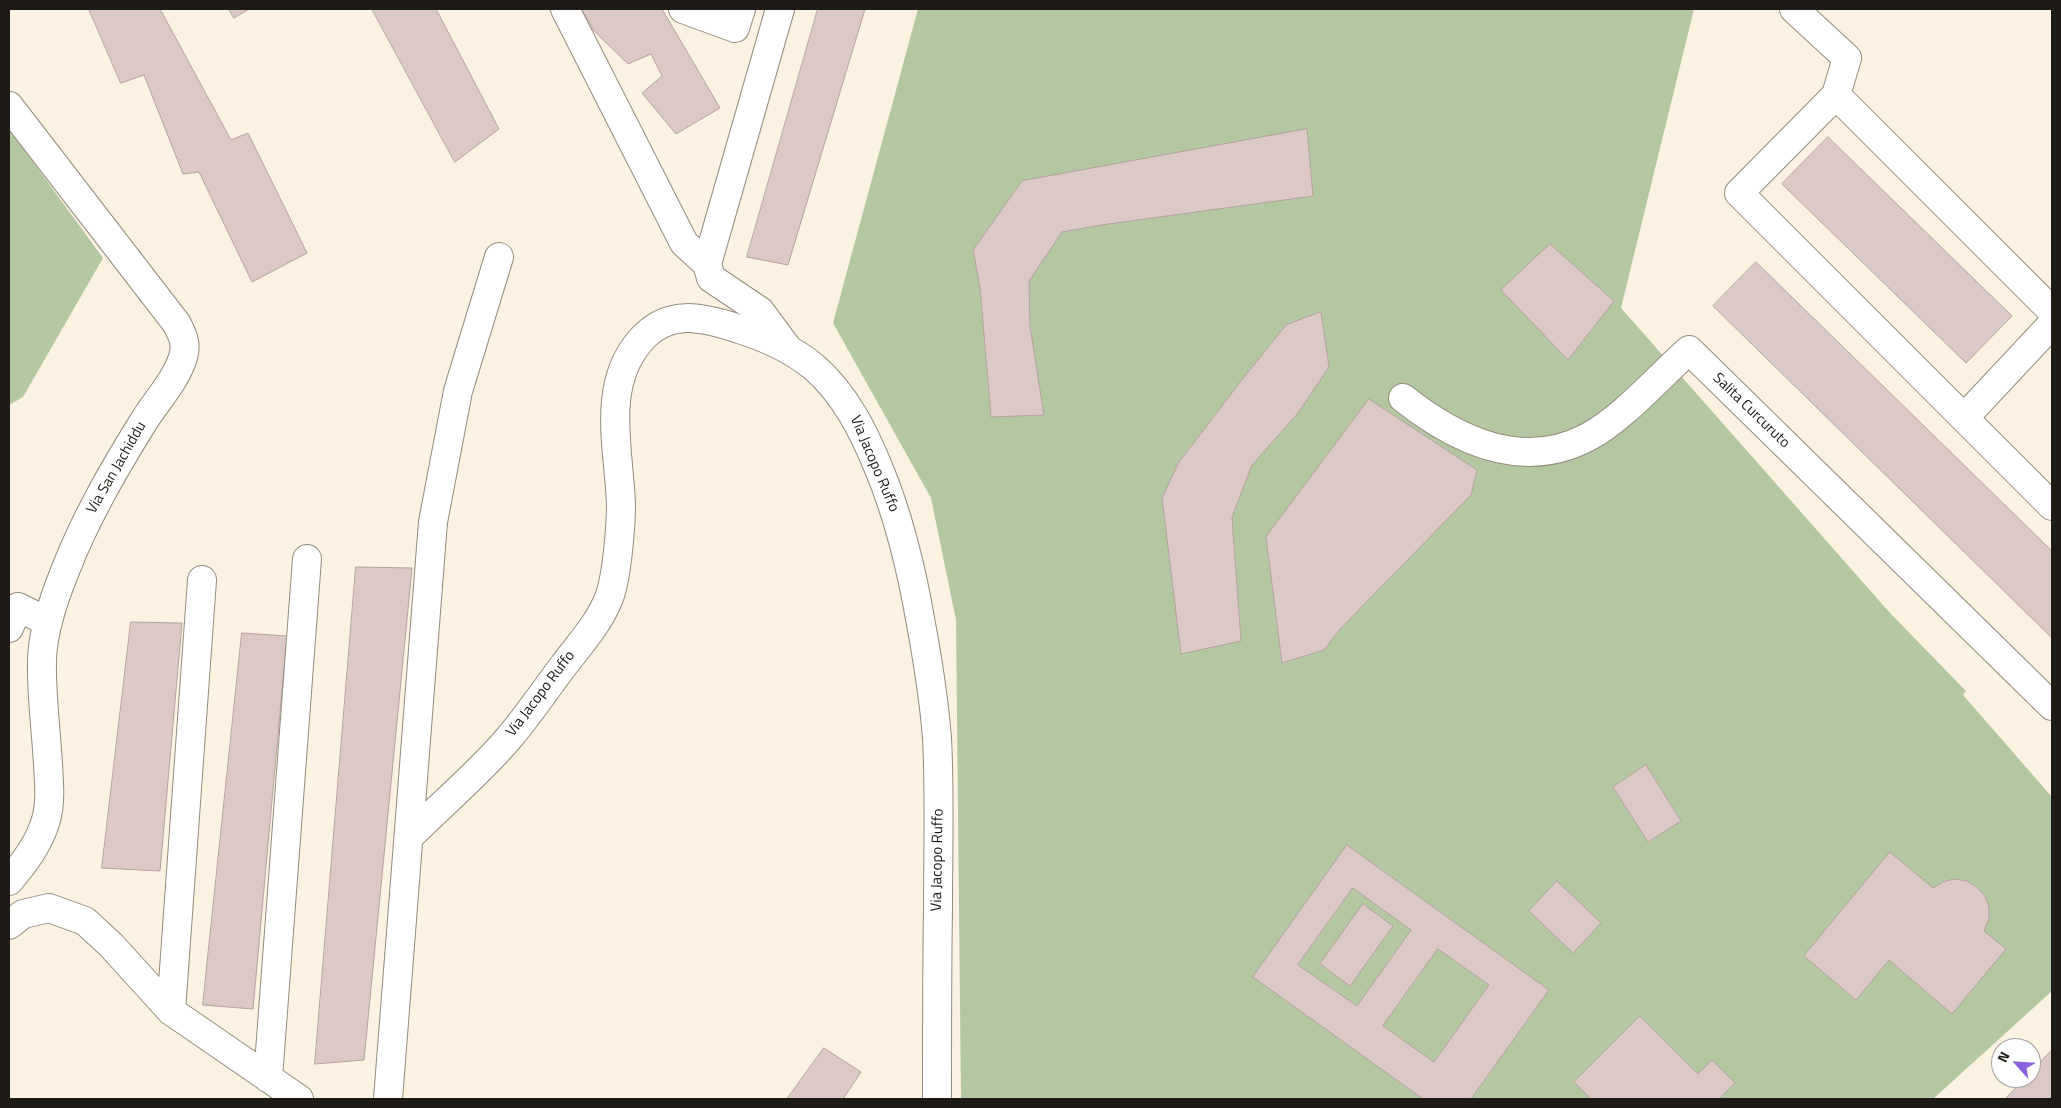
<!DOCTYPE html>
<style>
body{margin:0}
#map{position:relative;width:2061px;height:1108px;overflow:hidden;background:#fbf2e2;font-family:"Titillium Web",sans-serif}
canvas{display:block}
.frame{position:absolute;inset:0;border:10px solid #1e1a15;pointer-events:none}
.north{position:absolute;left:1991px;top:1038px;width:50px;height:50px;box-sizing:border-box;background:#fff;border:1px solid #a5a3a1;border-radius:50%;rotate:296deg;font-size:14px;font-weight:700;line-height:20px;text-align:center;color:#1e1a15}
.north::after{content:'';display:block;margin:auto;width:18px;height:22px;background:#8a61db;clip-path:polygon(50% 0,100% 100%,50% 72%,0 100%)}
</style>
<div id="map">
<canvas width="2061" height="1108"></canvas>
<div class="frame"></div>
<div class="north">N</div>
</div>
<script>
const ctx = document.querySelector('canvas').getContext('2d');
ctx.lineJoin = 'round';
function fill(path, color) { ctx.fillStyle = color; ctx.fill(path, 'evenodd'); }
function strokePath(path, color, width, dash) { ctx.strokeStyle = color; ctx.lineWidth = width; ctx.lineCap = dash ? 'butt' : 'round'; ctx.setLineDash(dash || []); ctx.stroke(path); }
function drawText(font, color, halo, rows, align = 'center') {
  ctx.font = font + ' "Titillium Web",sans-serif'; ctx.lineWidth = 4; ctx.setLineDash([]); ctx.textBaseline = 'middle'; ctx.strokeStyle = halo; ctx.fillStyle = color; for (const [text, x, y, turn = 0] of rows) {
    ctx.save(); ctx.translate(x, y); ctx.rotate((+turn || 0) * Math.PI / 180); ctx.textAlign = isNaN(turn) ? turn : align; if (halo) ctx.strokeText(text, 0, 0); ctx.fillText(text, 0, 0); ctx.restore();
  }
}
const green = new Path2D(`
 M918 9H1694L1621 308 1890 613 1966 691 1963 695 2052 797V991L1933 1099H961L956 620 931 498 833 323Z
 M9 129 103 258 23 397 9 405Z`);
const building = new Path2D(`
 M89 9H160L231 140 248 133 307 253 252 282 199 172 183 174 144 75 121 83Z
 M229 9H249L234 18Z
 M372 9H436L499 129 455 162Z
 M582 9H662L720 108 676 134 642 93 662 76 651 54 628 64 595 32Z
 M818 9H865L788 265 747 257Z
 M1307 129 1313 196 1101 225 1062 232 1029 281 1030 326 1044 415 991 417 980 287 973 250 1022 181Z
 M1828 137 2012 316 1966 363 1782 184Z
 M1550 244 1614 301 1568 360 1501 290Z
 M1756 262 2052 551V638L1713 306Z
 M1321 312 1329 367 1298 413 1252 465 1232 517 1241 641 1181 654 1162 498 1179 462 1241 381 1286 325Z
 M1369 399 1477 470 1471 495 1341 628 1324 650 1282 663 1266 537Z
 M356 567 412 568 364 1060 315 1064Z
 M131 622 182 623 160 871 102 868Z
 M242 633 287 636 253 1009 203 1005Z
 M1646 765 1681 821 1648 842 1613 787Z
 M1347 845 1549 990 1471 1099H1423L1253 977ZM1353 888 1411 930 1357 1006 1298 965ZM1438 949 1489 985 1434 1062 1383 1026Z
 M1890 852 1933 888 1943 882 1954 879 1967 881 1977 887 1985 896 1989 907V919L1984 931 2006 949 1952 1014 1889 960 1856 1000 1804 956Z
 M1557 881 1601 923 1573 953 1529 911Z
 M1363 904 1393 926 1350 986 1320 964Z
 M1640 1016 1698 1074 1712 1060 1735 1083 1719 1099H1591L1574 1082Z
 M824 1048 861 1072 843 1099H787Z
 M2052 1050V1099H2005L2025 1078H2031V1072Z`);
const minor = new Path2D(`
 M565 9 684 243 707 264
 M683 9 735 28 741 9
 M780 9 707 264 711 278 760 311 788 349
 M1794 9 1847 58 1836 95
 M9 106 177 324C183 336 187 344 183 357 176 381 155 402 142 424 113 471 85 519 65 571 54 598 43 629 42 659 41 692 46 730 48 764 49 783 51 802 46 820 39 844 24 863 9 881
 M2052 311 1836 95 1739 193 2052 506
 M1403 398C1456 440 1522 472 1588 437 1621 420 1660 376 1689 350L2052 706
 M1964 418 2052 324
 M9 628 18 607 48 622
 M410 836C441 805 479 773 508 739 528 716 545 690 564 665 580 644 601 621 610 595 617 574 621 526 621 504 619 450 601 386 640 341 668 308 703 317 739 329 765 337 792 349 814 367 845 394 864 432 879 469 900 520 912 571 921 624 928 662 934 700 937 738 940 795 938 851 938 907 937 971 937 1035 937 1099
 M9 925 23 914 49 908 85 921 111 945 171 1011 299 1099
 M171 1011 202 580
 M268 1078 307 559
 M388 1099 433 522 458 391 499 257`);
const streetNames = [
 ["Salita Curcuruto",1751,411,44],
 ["Via Jacopo Ruffo",874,464,67],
 ["Via San Jachiddu",117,468,-60],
 ["Via Jacopo Ruffo",541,694,-53],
 ["Via Jacopo Ruffo",938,860,-89]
];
fill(green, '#b3c7a2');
fill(building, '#dcc8c4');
strokePath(building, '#b5a39e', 1);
strokePath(minor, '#938b7d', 30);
strokePath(minor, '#fff', 28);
drawText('15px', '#1e1a15', '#fff', streetNames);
</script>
